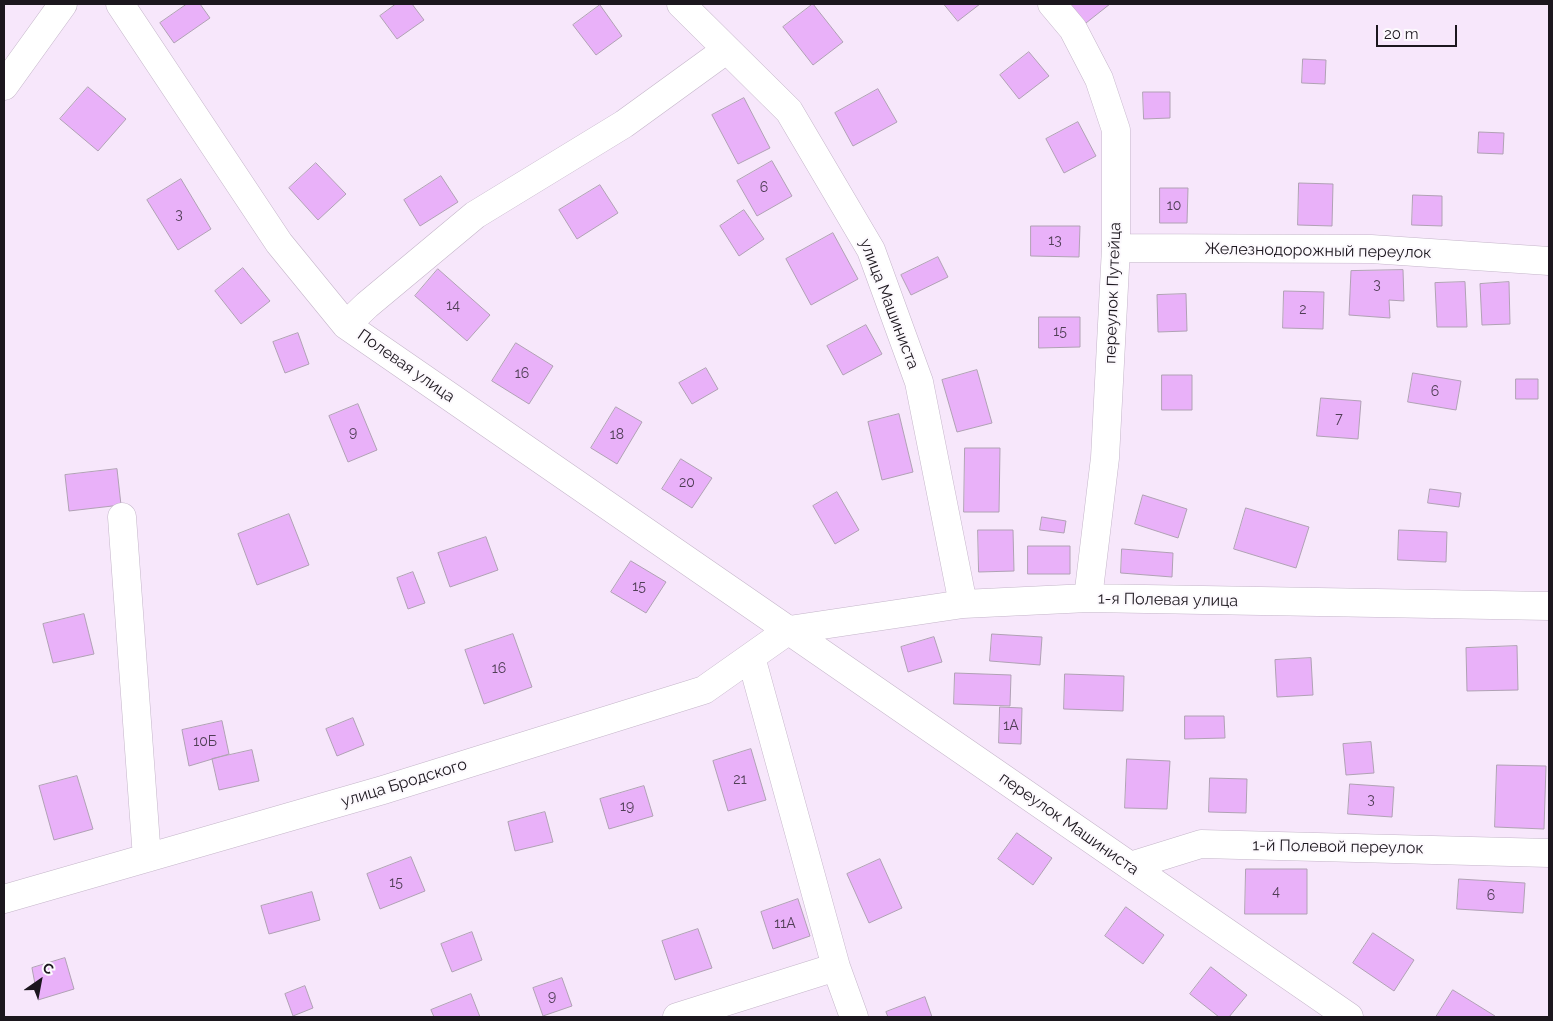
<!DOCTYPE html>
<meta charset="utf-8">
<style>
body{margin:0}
#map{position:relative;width:1553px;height:1021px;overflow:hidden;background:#f7e7fb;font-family:Raleway,sans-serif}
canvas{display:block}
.frame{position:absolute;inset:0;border:5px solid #1c171e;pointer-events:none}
.north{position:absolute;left:15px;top:956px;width:50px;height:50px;-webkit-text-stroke:4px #fcf9fd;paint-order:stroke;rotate:33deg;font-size:14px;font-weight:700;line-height:20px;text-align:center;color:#1c171e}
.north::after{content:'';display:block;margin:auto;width:18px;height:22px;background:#1c171e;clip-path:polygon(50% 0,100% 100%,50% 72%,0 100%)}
.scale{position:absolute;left:1376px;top:25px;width:81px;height:22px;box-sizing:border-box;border:2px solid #1c171e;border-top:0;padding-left:6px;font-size:15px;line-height:18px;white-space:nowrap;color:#1c171e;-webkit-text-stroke:4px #fcf9fd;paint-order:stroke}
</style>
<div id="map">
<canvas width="1553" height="1021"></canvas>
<div class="frame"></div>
<div class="north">С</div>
<div class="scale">20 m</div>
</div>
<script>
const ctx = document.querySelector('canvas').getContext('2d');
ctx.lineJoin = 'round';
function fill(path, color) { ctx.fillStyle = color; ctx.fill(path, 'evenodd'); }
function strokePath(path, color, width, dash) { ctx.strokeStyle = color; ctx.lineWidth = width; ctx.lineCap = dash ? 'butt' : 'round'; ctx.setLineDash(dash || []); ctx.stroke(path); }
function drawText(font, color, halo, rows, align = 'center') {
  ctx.font = font + ' Raleway,sans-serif'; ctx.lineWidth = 4; ctx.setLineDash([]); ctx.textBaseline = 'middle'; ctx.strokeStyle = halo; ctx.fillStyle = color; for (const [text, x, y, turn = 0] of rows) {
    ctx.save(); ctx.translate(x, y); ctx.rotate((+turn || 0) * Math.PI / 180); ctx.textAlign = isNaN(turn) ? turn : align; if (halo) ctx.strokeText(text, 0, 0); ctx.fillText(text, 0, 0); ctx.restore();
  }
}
const building = new Path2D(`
 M187 4H200L210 18 174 43 160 23Z
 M396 4H412L424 20 397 39 380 16Z
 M813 4 843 42 813 65 783 27Z
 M944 4H980L958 21Z
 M1070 4H1110L1086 23Z
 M600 5 622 36 596 55 573 25Z
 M1029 52 1049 76 1019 99 1000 75Z
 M1303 59 1326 60 1325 84 1302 83Z
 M88 87 126 119 98 151 60 119Z
 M878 89 897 122 853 146 835 113Z
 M1143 92H1170V118L1144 119Z
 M744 98 770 148 738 164 712 115Z
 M1078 122 1096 156 1064 173 1046 139Z
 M1479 132 1504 133 1503 154 1478 153Z
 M772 161 792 196 757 216 737 181Z
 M316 163 346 194 318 220 289 188Z
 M441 176 458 202 420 226 404 200Z
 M181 179 211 229 178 250 147 200Z
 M1299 183 1333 184 1332 226 1298 225Z
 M600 185 618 213 577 239 559 210Z
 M1160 188H1188L1187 223H1160Z
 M1413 195 1442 196V226L1412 225Z
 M744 210 764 239 739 256 720 226Z
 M1031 226H1080L1079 257 1031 256Z
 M833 233 858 279 811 305 786 259Z
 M938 257 948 277 911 295 901 275Z
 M243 268 270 301 241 324 215 291Z
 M438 269 490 315 467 341 415 296Z
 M1403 270 1404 301 1389 300 1390 318 1349 315 1351 271Z
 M1465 282 1467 327H1437L1435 283Z
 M1509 282 1510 324 1482 325 1480 284Z
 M1284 291 1324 292 1323 329 1283 328Z
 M1186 294 1187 331 1158 332 1157 295Z
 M1039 317H1080V347L1039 348Z
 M866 325 882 354 843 375 827 346Z
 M298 333 309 364 285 373 273 342Z
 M516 343 553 366 529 404 492 381Z
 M706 368 718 389 692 404 679 383Z
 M977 370 992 423 957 432 942 380Z
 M1413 373 1461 381 1456 410 1408 402Z
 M1162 375H1192V410H1162Z
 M1516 379H1538V399H1516Z
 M1321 398 1361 401 1358 439 1317 436Z
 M358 404 377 450 348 462 329 416Z
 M616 407 642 422 617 464 591 448Z
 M899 414 913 472 882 480 868 422Z
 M965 448H1000L999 512H964Z
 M681 459 712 478 692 508 662 489Z
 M117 469 121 505 69 511 65 475Z
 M1430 489 1461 493 1459 507 1428 503Z
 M837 492 859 530 835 544 813 506Z
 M1143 495 1187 509 1178 538 1135 524Z
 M1246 508 1309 527 1296 568 1234 549Z
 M289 514 309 565 257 585 238 534Z
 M1042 517 1066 521 1064 533 1040 530Z
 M978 530H1013L1014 571 979 572Z
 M1399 530 1447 532 1446 562 1398 560Z
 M486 537 498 570 450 587 438 553Z
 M1028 546H1070V574H1028Z
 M1122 549 1173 553 1172 577 1121 573Z
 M631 561 666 582 646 613 611 592Z
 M413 572 425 603 408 609 397 578Z
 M84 614 94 654 53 663 43 624Z
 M513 634 532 687 484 704 465 650Z
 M992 634 1042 637 1040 665 990 661Z
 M934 637 942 662 908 672 901 647Z
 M1517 646 1518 690 1467 691 1466 648Z
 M1311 658 1313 695 1277 697 1275 660Z
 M955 673 1011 675 1010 706 954 704Z
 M1065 674 1124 676 1123 711 1064 709Z
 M1000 707 1022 708 1021 744 999 743Z
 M1185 716H1224L1225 738 1185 739Z
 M353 718 364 745 337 756 326 729Z
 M222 721 229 754 189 766 182 730Z
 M1371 742 1374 773 1346 775 1343 744Z
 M751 749 766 800 728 811 713 761Z
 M252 750 259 781 219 790 212 759Z
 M1127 759 1170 761 1167 809 1125 808Z
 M1497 765 1546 766 1544 829 1495 827Z
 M77 776 93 829 54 840 39 786Z
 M1210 778 1247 779 1246 813 1209 812Z
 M1350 784 1394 787 1392 817 1348 814Z
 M644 786 653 816 609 829 600 799Z
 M545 812 553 842 515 851 508 822Z
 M1017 833 1052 858 1033 885 998 859Z
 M411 857 425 891 380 909 367 874Z
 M880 859 902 908 869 923 847 874Z
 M1246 869H1307V914H1245Z
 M1459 879 1525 883 1523 913 1457 909Z
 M312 892 320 920 269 934 261 906Z
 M798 899 810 936 773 949 761 912Z
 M1126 907 1164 935 1143 964 1105 936Z
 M698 929 712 968 675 980 662 941Z
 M472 932 482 960 452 972 441 944Z
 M1373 933 1414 960 1394 991 1353 963Z
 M65 958 74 989 38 1000 32 968Z
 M1211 967 1247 995 1229 1017H1219L1190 994Z
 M562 978 572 1006 543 1016 533 988Z
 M305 986 313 1008 293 1016 285 994Z
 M1453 990 1495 1016 1494 1017H1436Z
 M471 994 480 1017H434L431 1010Z
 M925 997 932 1017H888L886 1012Z`);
const minor = new Path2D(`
 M120 4 279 243 346 325 1349 1017
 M681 4 789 111 871 250 919 382 963 604
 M1052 4 1073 29 1099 79 1116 130V248L1105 458 1088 598
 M4 86 63 4
 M1116 248 1371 249 1549 261
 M346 325 367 305 475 215 624 124 726 50
 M122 517 147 858
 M751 657 836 967
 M1130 866 1201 844 1549 853
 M4 899 383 790 704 690 789 630 963 604 1088 598 1549 606
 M677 1017 836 967 854 1017`);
const numberNames = [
 ["6",764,188],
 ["10",1174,206],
 ["3",179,215],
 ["13",1055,241],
 ["3",1377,285],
 ["14",453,306],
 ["2",1303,310],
 ["15",1060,332],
 ["16",522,374],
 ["6",1435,392],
 ["7",1339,419],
 ["9",353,433],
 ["18",617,435],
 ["20",687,483],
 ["15",639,587],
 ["16",499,669],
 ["1А",1011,726],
 ["10Б",205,742],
 ["21",740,780],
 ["3",1371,800],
 ["19",627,807],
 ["15",396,883],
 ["4",1276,892],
 ["6",1491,896],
 ["11А",785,924],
 ["9",552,997]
];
const streetNames = [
 ["Железнодорожный переулок",1318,251,1],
 ["переулок Путейца",1113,293,-88],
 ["улица Машиниста",889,304,69],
 ["Полевая улица",406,366,35],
 ["1-я Полевая улица",1168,600,1],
 ["улица Бродского",404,783,-17],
 ["переулок Машиниста",1069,824,35],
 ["1-й Полевой переулок",1338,847,1]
];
fill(building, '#e9b1f9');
strokePath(building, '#b0a1b4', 1);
strokePath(minor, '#c4b5c9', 29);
strokePath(minor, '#fff', 28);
drawText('14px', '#4f3e55', null, numberNames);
drawText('16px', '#1c171e', '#fcf9fd', streetNames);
</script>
